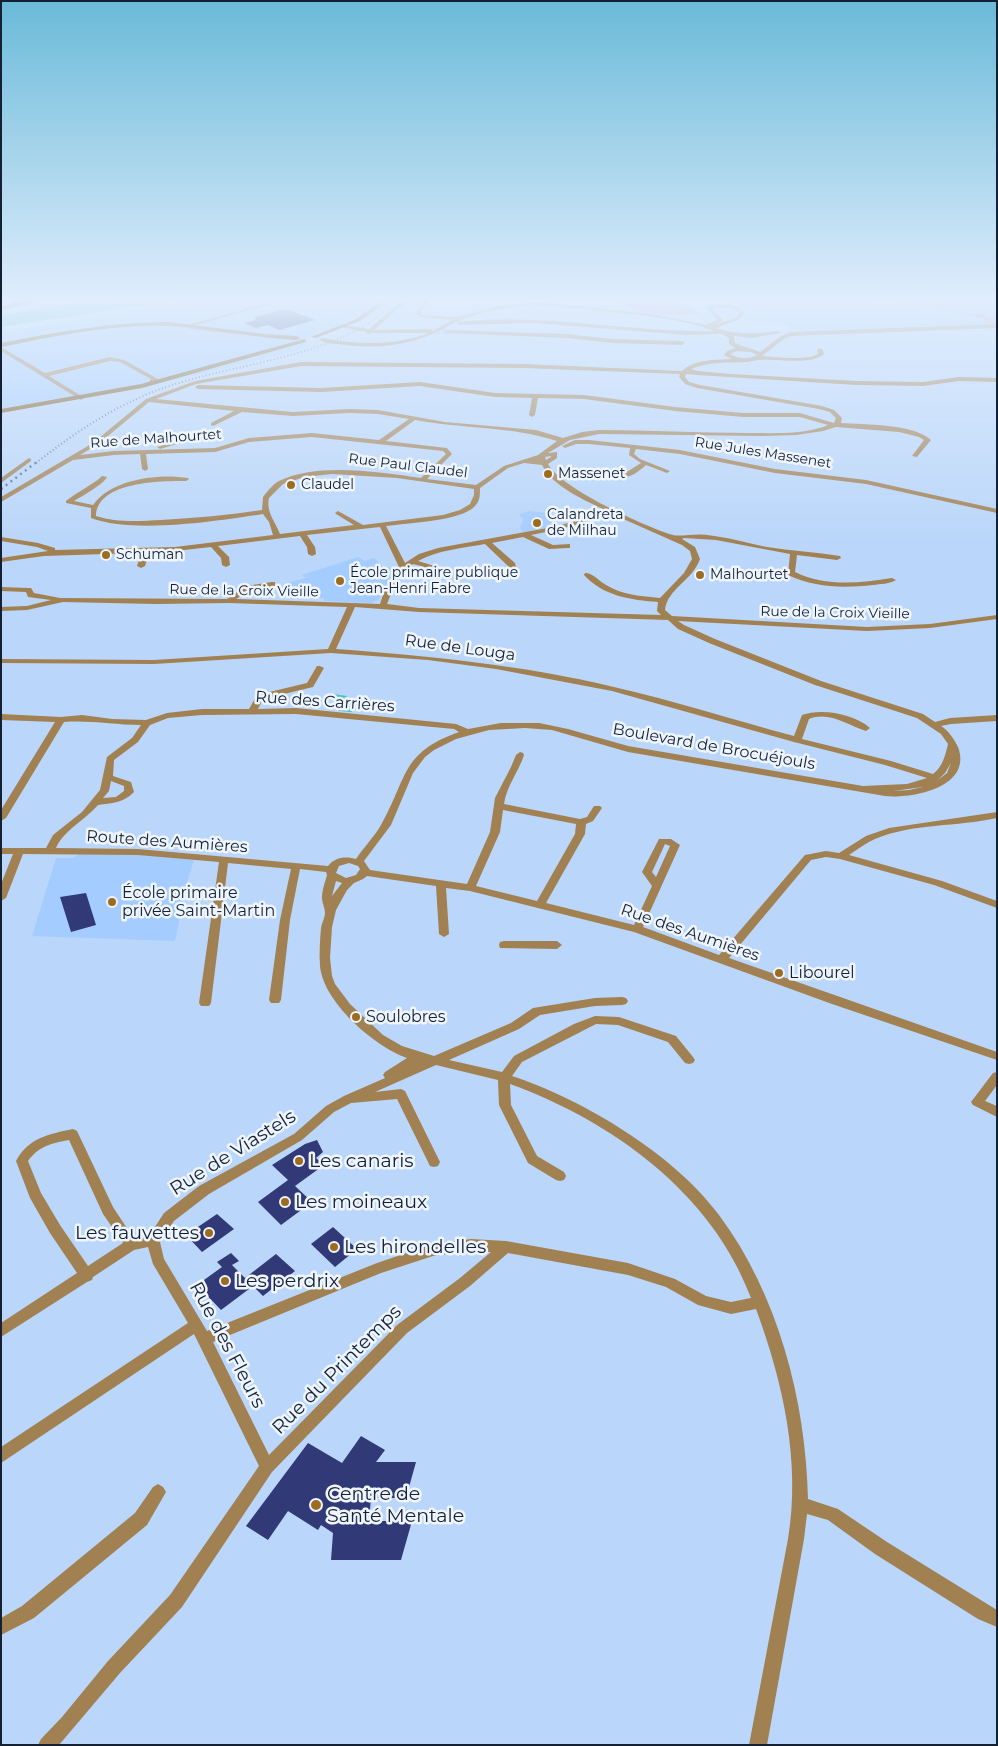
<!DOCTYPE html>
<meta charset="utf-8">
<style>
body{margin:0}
#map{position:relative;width:998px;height:1746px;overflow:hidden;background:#bad6fa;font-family:Montserrat,sans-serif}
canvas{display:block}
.frame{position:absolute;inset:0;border:2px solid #142132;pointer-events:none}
</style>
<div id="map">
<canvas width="998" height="1746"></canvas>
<div class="frame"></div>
</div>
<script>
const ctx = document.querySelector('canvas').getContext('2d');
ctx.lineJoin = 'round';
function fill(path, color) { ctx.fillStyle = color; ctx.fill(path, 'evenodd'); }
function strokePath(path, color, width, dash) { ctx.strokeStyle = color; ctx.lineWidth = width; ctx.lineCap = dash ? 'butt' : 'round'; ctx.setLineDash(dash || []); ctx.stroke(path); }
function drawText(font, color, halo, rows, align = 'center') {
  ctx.font = font + ' Montserrat,sans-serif'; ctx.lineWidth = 5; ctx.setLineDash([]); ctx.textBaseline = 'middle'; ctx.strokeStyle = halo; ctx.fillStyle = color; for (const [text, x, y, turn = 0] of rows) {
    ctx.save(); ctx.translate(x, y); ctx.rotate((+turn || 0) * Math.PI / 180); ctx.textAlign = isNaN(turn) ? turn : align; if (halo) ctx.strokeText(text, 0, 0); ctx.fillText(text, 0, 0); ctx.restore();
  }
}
const built = new Path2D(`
 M201 300H383L373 308 329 331 302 340V344L310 346 297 351 157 384 1 411V332Z
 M738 300H864L887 308 906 303H918L929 300H997V324L926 326 871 331 799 332 779 322H747L742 318 753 316 734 302Z
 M529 511 549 513 548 519 557 526 523 532 520 528 523 520 519 514Z
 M358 557 365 561 374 558 383 567 395 568V572L378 600 371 603 324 601V598L298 597 283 584 306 578 302 575Z
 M79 854H136L194 860 187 882 175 941 32 936 56 858H73Z`);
const green = new Path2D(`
 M619 300H672L701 314 676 315 636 311Z
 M932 300H946L940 303 944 305 942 307 964 313 981 314 991 309 984 316 997 320V323H985V319L919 304Z`);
const water = new Path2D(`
 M97 300H175L1 327V315Z
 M333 694 347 696 345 699 356 701 360 707 351 712 339 711 335 707 336 699 331 698Z`);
const building = new Path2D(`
 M282 310H289L315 320 279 330 268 325 256 328 244 323 256 320 254 319 257 318 254 317Z
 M86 893 96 925 71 932 60 897Z
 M317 1140 323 1152 316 1158 324 1165 295 1186 312 1202 281 1225 258 1202 288 1180 272 1165 305 1144Z
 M217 1214 234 1229 202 1252 186 1235Z
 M333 1227 357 1249 335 1267 311 1244Z
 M231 1253 239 1261 232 1265 245 1278 276 1254 295 1271 263 1296 253 1286 221 1310 197 1285 222 1267 217 1262Z
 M361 1436 385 1450 376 1462H416L406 1498H371L369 1521H412L401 1560H331L333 1533 321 1525 318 1530 288 1511 268 1540 246 1526 308 1443 342 1463Z`);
const streetTunnel = new Path2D(`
 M435 331 448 332`);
const street = new Path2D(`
 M278 300H287L193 326 231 331 233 332V334L191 329 183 326Z
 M407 300H413L399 308 374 330 431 329 433 331 452 320 419 317 415 313 425 300H430L421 311 422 315 457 317 498 306 538 302 652 314 706 325 717 320 708 310 709 306C722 302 735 303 745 313L740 319 716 328C737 335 756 334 778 331L781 333 751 338 734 336 735 343C743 347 752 348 760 352L781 336 791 332 997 324V328L792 336 785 338 762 356C777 357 806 361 818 354L817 350 820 348 823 350 824 354C811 366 777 358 760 360 756 360 752 361 748 362 729 363 709 361 691 369L698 371 731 374 856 381 923 382 959 377 997 378V382L959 381 923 386 856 385 697 375 686 374 685 377 689 382 700 385 822 406 834 410 842 418 841 423C866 425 912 423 931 440L917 457 912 456 924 440 919 437 899 432 836 427 823 431 796 435 763 436 599 434 570 440 548 453 557 452V458L548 464C560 488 646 527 673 535 679 537 698 533 707 535 727 537 747 543 767 547 791 551 816 552 840 556L841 558 837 560 797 555 795 572C825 587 860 583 892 578L896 580C890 584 880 584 873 585 844 588 815 588 788 575L790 554 716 540 684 538 682 539 695 547 700 559C693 580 667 589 665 610L672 616 867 627 930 624 997 615V619L930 628 867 631 678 621 684 625 715 639 821 681 923 714 935 722 950 718 997 715V721L951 724 941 726C949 731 954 739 958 747 973 787 913 799 885 796L628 752 552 730 525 728 489 730 456 739 434 750 425 757 413 773 391 825 364 861 370 870 467 884 490 832 495 798 511 767 516 755 520 752 523 753 524 755C519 771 506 787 504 804L580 819 587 817 594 806H600L602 808 593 821 586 824 585 834 546 903 634 925 652 886 642 872 659 839H671L680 845 643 927 719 955 805 855 826 851 839 853 866 836 889 828 997 812V818C957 827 913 823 875 839 866 843 858 849 849 855L942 881 997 901V908L934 885 840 859 826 857 811 860 729 958 997 1052V1060L832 1004 634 932 470 891 446 888 449 934 444 937 439 934 436 886 367 876 363 879 354 883 347 890 336 910 332 927 330 958 332 976 335 984 350 1004 383 1035 402 1046 434 1056 511 1023 533 1008 595 998 622 997 626 998 628 1001 626 1004 622 1005 595 1006 540 1015 519 1029 449 1060 502 1072 514 1056 574 1024 595 1016 619 1017 676 1036 693 1057 695 1060 693 1063 689 1064 685 1063 668 1042 618 1025 596 1024 522 1062 512 1076C584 1100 674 1154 719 1215 778 1294 806 1401 808 1499L838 1509 887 1542 997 1610V1627L978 1619 875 1554 828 1520 807 1514 804 1539 767 1745H749L788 1539C801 1462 783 1382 756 1309L731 1314 698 1305 666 1287 628 1275 508 1253 470 1286 407 1333 272 1472 182 1607 120 1673 59 1745H38L41 1739 62 1717 108 1661 170 1595 259 1466 194 1334 1 1463V1447L188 1323 153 1264 148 1247 134 1250 93 1277 92 1280 87 1282 1 1337V1323L77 1273 50 1233 30 1198 16 1161C28 1138 49 1134 73 1129L77 1131 113 1207 134 1239 149 1236 164 1213 199 1186 294 1134 326 1106 344 1096 385 1078 383 1075 385 1072 407 1058C375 1047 323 1002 320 966 319 954 320 940 321 928 322 923 325 917 325 913 325 908 322 903 322 898 322 890 325 882 327 875L326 872 300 869 290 920 281 1000 279 1003H271L269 1000 280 920 291 869 228 863 211 1003 209 1006H201L199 1003 219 862 138 855 23 854 6 898 1 901V884L13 854H1V848H46L53 835 82 812 100 790 107 757 132 738 141 725C115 725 90 720 64 722L6 818 1 821V810L55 722 1 720V714L61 717 82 715 112 719 146 720 167 713 202 709H249L257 695 307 683 317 666H320L324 668 313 687 263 699 258 709 296 708 456 724 468 729 501 723H539L568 729 628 746 863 786 907 784 927 778 885 765 794 742 612 691 496 669 428 660 331 653 154 664 1 663V659L154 660 328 649 347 607 229 603 156 604 63 602 27 610 1 611V607L27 606 51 600 28 597 26 592 1 591V587L28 588H31L34 593 60 598 227 599 246 586 272 582H275V586L251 590 236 599 380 604 385 589 399 567 380 527 307 535 315 547 316 554 312 556 308 554 307 547 300 536 218 546 229 557 230 565 226 567 222 565 221 558 211 547 175 551 143 552 147 560 145 566 141 568 137 566 139 560 136 553 44 556 1 562V558L48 551 37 547 1 541V537L38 543 55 548V550L175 547 273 535 269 522 263 514C217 521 134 534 91 518V508L66 503V501C73 495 98 481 102 476L107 477C104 484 82 496 74 501L93 505C111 479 159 473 188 478L189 479 186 481C162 481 97 481 96 516 117 523 140 521 161 520 195 518 228 515 262 510L263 497C267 492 273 484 279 481 317 462 380 472 421 478L446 454 443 451 312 437 249 442 215 452 146 454 148 469 145 471 142 469 140 454 114 455 73 460 1 502V497L93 443 146 399 195 381 301 362 524 364 682 371C695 359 715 360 731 359L724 355 727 351 735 348 729 344V338L722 334 686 335 534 323 458 325 456 322C420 343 388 350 346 345 337 344 327 344 319 340L322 338C358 345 395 346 429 333H371L368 335 366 332 340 327 343 325 369 329 395 306ZM525 305C553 305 581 309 609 312 644 316 680 318 714 331 629 333 541 312 456 322L484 312ZM719 307 730 308 739 313 736 317 715 325 723 320 713 310V308ZM737 351 751 352 757 355C748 360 739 359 730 354ZM301 366 524 368 680 374 679 377 685 384 697 388 819 409 830 412 836 418 834 423 800 413H743L675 407 584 395 495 393 420 382 321 388 198 385 195 387 198 389 321 392 420 386 495 397 532 398 529 415 532 417 535 415 538 398 584 399 675 411 743 417H800L828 425C804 435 774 433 748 433 699 433 649 430 599 430L582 432 563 438 536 430 445 422 378 410 349 409 293 412 156 399 196 384ZM149 402 234 411 211 423V425L213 426 242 412 293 416 349 413 378 414 409 419 379 440 312 433 249 438 215 448 114 451 80 455 97 445ZM415 420C462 429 512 426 557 441L538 455 504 466 476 485 427 479 452 454 447 448 386 441ZM551 456V457L546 460 545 457ZM524 463 542 465C552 486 586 501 607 511L558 526 438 548 419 554 405 563 386 526C407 523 462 521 475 506 480 501 480 495 480 488L508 468ZM332 474 397 478 474 489V495L470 504 460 510 443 515 363 525 338 511 335 513 336 514 354 525 280 534C275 521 266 512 269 498L283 484 304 477ZM612 514 682 545 690 551 692 559 684 573 660 598C641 596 622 595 606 585 599 581 593 573 585 573L584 575C603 596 631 600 658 602L657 611 661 615 419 608 387 604C393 589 399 572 413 564L440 571 444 569 418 561C438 550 463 548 485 544L508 566 509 571 513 573 517 571 515 563 492 543 523 537 549 549 567 548H570V544L553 545 531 535 561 529ZM355 607 419 612 668 620 678 629 709 643 815 685 917 718 941 734 948 744C945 756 943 766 933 774L891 761 802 739 809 719C829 711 847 725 866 731L870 728C854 714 822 708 802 715L794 736C734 720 675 701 614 687 523 665 429 656 336 649ZM296 714 454 729 459 732C400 753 408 778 381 825 374 837 364 847 356 859 346 856 335 857 328 866L138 849 56 848C63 831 85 820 98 805 112 803 123 803 134 792L131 782 113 776 114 760 138 742 150 725 168 718 202 715ZM951 763 947 773 938 780 945 773ZM111 781 124 786V791L116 797 103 798 109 791ZM923 787 909 790 893 791ZM503 810 576 824 575 834 537 901 476 886 500 832ZM665 844 670 846 656 877 652 872ZM349 863 358 866 360 869 356 875 346 878 336 873 339 866ZM336 881 342 883 332 896ZM436 1065 498 1080 499 1105 528 1163 556 1180 560 1181 564 1180 566 1176 564 1172 537 1156 511 1105 510 1084C612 1121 712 1193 751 1298L731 1302 706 1296 675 1279 628 1263 506 1241 471 1239 433 1244 377 1263 207 1331 164 1259 160 1242 174 1221 209 1194 302 1140 334 1112 351 1103 397 1099 430 1166 434 1167 438 1166 440 1162 405 1091 401 1089 375 1092ZM69 1140 103 1214 123 1243 88 1266 60 1225 41 1193 28 1161C39 1146 52 1143 69 1140ZM471 1251 491 1252 460 1278 397 1325 269 1455 213 1342 381 1273 433 1256Z
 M897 300H905L907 302 905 303Z
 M448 330 567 334 612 339 682 341 685 343 682 345 612 343 567 338 446 333Z
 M1 347 45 373 110 357 124 360 158 379 153 384H149L148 383 151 379 120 362 110 361 49 376 83 397 84 398 81 400 1 351Z
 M204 430 209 431 194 439 160 449 157 447 190 437Z
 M575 440H589L680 450 775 469 866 480 997 509V513L866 484 775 473 680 454 636 449 634 454 640 459 670 471 667 473 646 465C639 471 631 478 622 477V475L641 463 629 455 630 448 589 444H576L565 448 562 446Z
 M29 458 31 459V461L1 483V478Z
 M504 941H557L562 945 557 949 500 948 499 945 500 942Z
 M997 1072V1085L985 1101 997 1106V1117L973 1105 971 1102 993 1073Z
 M158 1484 163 1487 166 1492 147 1525 34 1618 1 1635V1618L22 1606 135 1513 153 1487Z`);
const secondary = new Path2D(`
 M382 300H390L360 321 316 338 311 337 356 319Z
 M168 322 265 334 297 336 300 338 297 340 281 339C243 336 205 327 167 326 111 324 56 336 1 347V343C57 332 111 322 168 322Z
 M304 339 306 340V342L142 388 1 413V409L141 384Z`);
const primary = new Path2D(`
 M27 300H37L25 305 1 310V306L14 303 13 301 23 302Z`);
const railFar1 = new Path2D(`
 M36 463C77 431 117 404 166 387 234 364 309 360 371 322 380 316 389 307 397 300`);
const rail = new Path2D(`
 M1 489 38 461`);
const markers = [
 [548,474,5,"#9c6d1f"],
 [291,485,5,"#9c6d1f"],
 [537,523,5,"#9c6d1f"],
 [106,555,5,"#9c6d1f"],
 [700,575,5,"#9c6d1f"],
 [340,581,5,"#9c6d1f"],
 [112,902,5,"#9c6d1f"],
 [779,973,5,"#9c6d1f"],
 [356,1017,5,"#9c6d1f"],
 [299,1161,5,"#9c6d1f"],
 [285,1202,5,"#9c6d1f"],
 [209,1233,5,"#9c6d1f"],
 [334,1247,5,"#9c6d1f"],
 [225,1281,5,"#9c6d1f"],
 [316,1505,6,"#9c6d1f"]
];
const farStreetnames = [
 ["Rue de Malhourtet",156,439,-4],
 ["Rue Jules Massenet",763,453,9],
 ["Rue Paul Claudel",408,466,7],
 ["Rue de la Croix Vieille",244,591,1],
 ["Rue de la Croix Vieille",835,613,1]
];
const farPoinames = [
 ["Massenet",558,474],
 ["Claudel",301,485],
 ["Calandreta",547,515],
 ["de Milhau",547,531],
 ["Schuman",116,555],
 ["École primaire publique",350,573],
 ["Jean-Henri Fabre",350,589],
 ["Malhourtet",710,575]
];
const streetNames = [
 ["Rue de Louga",460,648,8],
 ["Rue des Carrières",325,702,4],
 ["Boulevard de Brocuéjouls",714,747,10],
 ["Route des Aumières",167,842,4],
 ["Rue des Aumières",690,933,19]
];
const poiNames = [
 ["École primaire",122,893],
 ["privée Saint-Martin",122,911],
 ["Libourel",789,973],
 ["Soulobres",366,1017]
];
const nearStreetnames = [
 ["Rue de Viastels",233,1153,-32],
 ["Rue des Fleurs",227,1345,62],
 ["Rue du Printemps",337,1370,-45]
];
const nearPoinames = [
 ["Les canaris",309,1161],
 ["Les moineaux",295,1202],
 ["Les fauvettes",199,1233,"right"],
 ["Les hirondelles",344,1247],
 ["Les perdrix",235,1281],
 ["Centre de",327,1494],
 ["Santé Mentale",327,1516]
];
fill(built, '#a4ccff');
fill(green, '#ce9094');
fill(water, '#4cc2c1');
fill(building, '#313977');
strokePath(streetTunnel, '#99b2d2', 5.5, [5.5, 2.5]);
fill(street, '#a18052');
fill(secondary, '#7f591d');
fill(primary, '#624001');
strokePath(railFar1, '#5f738c', 2, [1, 2.5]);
strokePath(rail, '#5f738c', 2.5, [2, 4]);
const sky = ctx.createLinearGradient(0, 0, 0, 545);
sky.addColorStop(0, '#69bad8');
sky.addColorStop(0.55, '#e0edfd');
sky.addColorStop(1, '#e0edfd00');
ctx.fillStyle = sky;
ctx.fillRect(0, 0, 998, 545);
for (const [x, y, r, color] of markers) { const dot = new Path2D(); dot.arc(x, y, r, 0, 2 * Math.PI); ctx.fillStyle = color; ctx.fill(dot); strokePath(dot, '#eef5ff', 2); }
drawText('14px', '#142132', '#eef5ff', farStreetnames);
drawText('14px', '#142132', '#eef5ff', farPoinames, 'left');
drawText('16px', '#142132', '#eef5ff', streetNames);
drawText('16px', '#142132', '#eef5ff', poiNames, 'left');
drawText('19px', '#142132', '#eef5ff', nearStreetnames);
drawText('19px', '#142132', '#eef5ff', nearPoinames, 'left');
</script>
